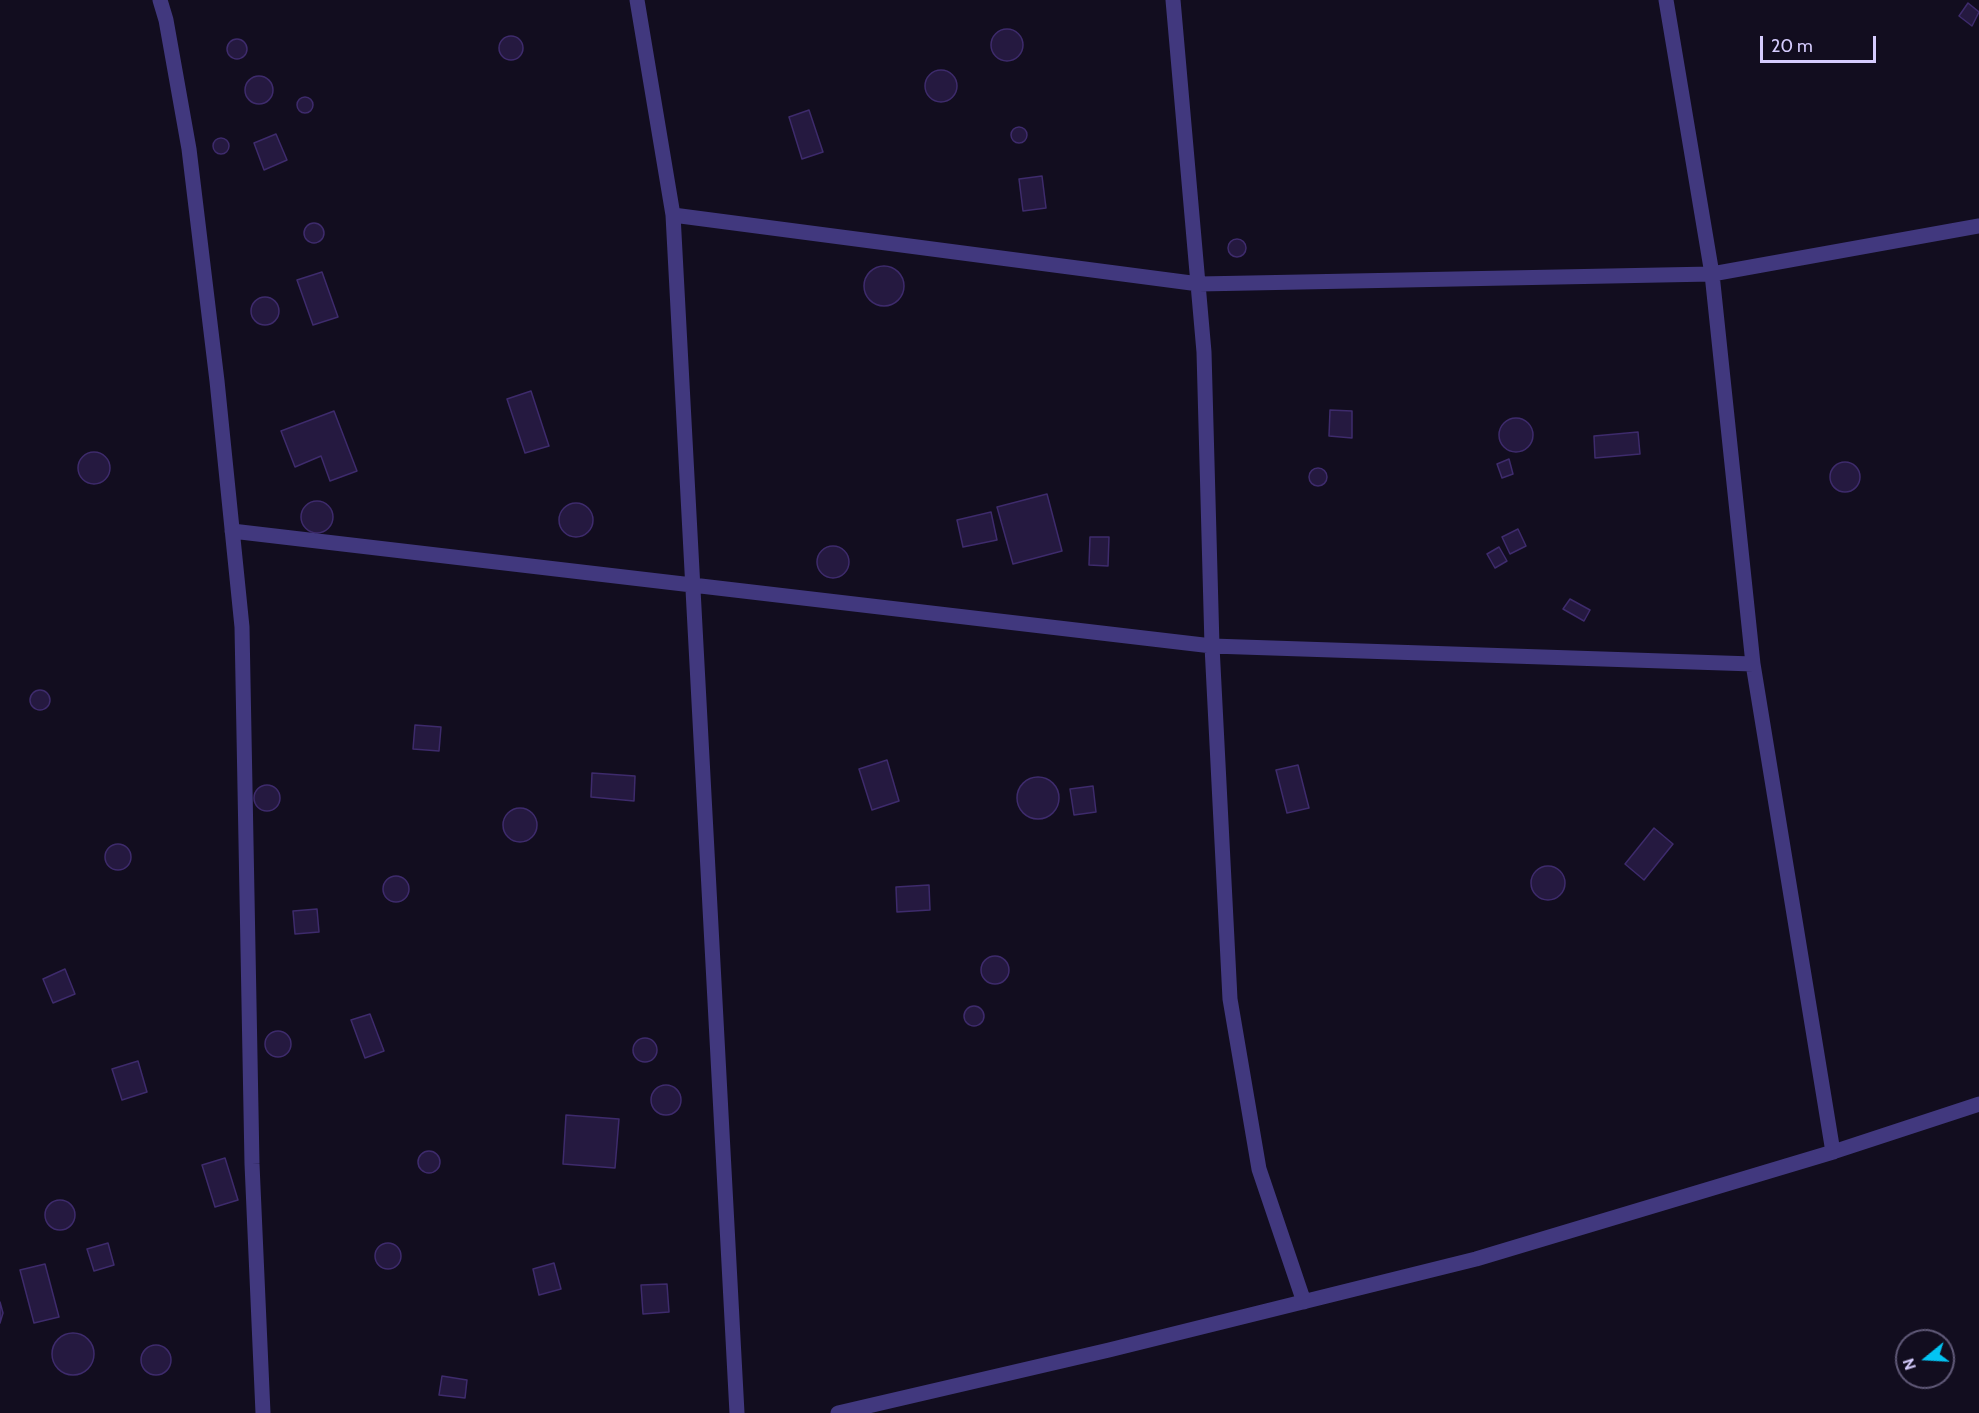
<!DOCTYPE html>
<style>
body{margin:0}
#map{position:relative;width:1979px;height:1413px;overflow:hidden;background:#120d1f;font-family:Cabin,sans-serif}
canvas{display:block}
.north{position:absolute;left:1895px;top:1329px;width:60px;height:60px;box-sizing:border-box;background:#120d1f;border:2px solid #605978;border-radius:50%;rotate:252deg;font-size:16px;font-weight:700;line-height:24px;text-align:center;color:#d6ccfe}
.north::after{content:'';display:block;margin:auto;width:21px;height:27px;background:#03c4f3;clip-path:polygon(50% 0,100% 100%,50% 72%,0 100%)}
.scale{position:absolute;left:1760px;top:36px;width:116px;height:27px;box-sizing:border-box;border:3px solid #d6ccfe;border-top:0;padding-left:8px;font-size:18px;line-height:21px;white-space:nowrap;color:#d6ccfe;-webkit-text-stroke:4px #120d1f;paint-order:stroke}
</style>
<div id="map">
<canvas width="1979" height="1413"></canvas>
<div class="north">N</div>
<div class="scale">20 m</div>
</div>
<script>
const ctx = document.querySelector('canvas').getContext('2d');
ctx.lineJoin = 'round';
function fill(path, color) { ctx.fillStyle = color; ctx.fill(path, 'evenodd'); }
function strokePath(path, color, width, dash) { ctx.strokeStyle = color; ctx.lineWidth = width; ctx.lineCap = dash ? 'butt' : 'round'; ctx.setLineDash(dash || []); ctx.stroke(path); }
const building = new Path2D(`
 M1968 3 1979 12 1972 26 1959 16Z
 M991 45a16 16 0 1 1 32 0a16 16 0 1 1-32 0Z
 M499 48a12 12 0 1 1 24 0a12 12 0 1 1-24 0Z
 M227 49a10 10 0 1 1 20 0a10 10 0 1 1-20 0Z
 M925 86a16 16 0 1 1 32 0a16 16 0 1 1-32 0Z
 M245 90a14 14 0 1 1 28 0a14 14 0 1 1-28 0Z
 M297 105a8 8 0 1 1 16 0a8 8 0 1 1-16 0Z
 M809 110 823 152 802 159 789 117Z
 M1011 135a8 8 0 1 1 16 0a8 8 0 1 1-16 0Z
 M276 134 287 160 264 170 254 143Z
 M213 146a8 8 0 1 1 16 0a8 8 0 1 1-16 0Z
 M1042 176 1046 208 1023 211 1019 179Z
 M304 233a10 10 0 1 1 20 0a10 10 0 1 1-20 0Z
 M1228 248a9 9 0 1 1 18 0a9 9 0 1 1-18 0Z
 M864 286a20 20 0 1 1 40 0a20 20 0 1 1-40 0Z
 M322 272 338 317 313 325 297 280Z
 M251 311a14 14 0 1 1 28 0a14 14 0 1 1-28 0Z
 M531 391 549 446 525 453 507 399Z
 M1330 410 1352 411V438L1329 436Z
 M334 411 357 471 330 481 321 456 295 467 281 431Z
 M1499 435a17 17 0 1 1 34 0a17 17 0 1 1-34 0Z
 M1638 432 1640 454 1595 458 1594 436Z
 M78 468a16 16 0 1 1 32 0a16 16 0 1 1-32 0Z
 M1509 459 1513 474 1502 478 1497 464Z
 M1830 477a15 15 0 1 1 30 0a15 15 0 1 1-30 0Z
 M1309 477a9 9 0 1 1 18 0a9 9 0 1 1-18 0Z
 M1047 494 1062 551 1013 564 997 507Z
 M301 517a16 16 0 1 1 32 0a16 16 0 1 1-32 0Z
 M559 520a17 17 0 1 1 34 0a17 17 0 1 1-34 0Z
 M991 512 997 540 963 547 957 520Z
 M1518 529 1526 546 1510 554 1502 537Z
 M1090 537H1109L1108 566 1089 565Z
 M817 562a16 16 0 1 1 32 0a16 16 0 1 1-32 0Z
 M1499 547 1507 561 1495 568 1487 554Z
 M1570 599 1590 610 1584 621 1563 609Z
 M30 700a10 10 0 1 1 20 0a10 10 0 1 1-20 0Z
 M415 725 441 727 439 751 413 749Z
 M887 760 899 801 872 810 859 769Z
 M1298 765 1309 808 1287 813 1276 770Z
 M592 773 635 776 634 801 591 797Z
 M1017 798a21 21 0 1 1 42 0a21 21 0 1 1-42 0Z
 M254 798a13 13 0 1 1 26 0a13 13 0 1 1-26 0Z
 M1093 786 1096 812 1074 815 1070 789Z
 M503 825a17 17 0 1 1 34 0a17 17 0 1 1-34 0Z
 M1654 828 1673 844 1644 880 1625 864Z
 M105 857a13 13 0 1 1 26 0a13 13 0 1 1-26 0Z
 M1531 883a17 17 0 1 1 34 0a17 17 0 1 1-34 0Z
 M383 889a13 13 0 1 1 26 0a13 13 0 1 1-26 0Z
 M929 885 930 910 897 912 896 887Z
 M317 909 319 932 295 934 293 911Z
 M981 970a14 14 0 1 1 28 0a14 14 0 1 1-28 0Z
 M65 969 75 994 53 1003 43 979Z
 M964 1016a10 10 0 1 1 20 0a10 10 0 1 1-20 0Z
 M370 1014 384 1051 365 1058 351 1020Z
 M265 1044a13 13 0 1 1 26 0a13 13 0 1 1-26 0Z
 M633 1050a12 12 0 1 1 24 0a12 12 0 1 1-24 0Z
 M138 1061 147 1092 122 1100 112 1069Z
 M651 1100a15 15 0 1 1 30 0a15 15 0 1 1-30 0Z
 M566 1115 619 1119 615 1168 563 1164Z
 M418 1162a11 11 0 1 1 22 0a11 11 0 1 1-22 0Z
 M225 1158 238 1200 215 1207 202 1165Z
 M45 1215a15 15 0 1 1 30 0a15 15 0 1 1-30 0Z
 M375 1256a13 13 0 1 1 26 0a13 13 0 1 1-26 0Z
 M108 1243 114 1265 94 1271 87 1249Z
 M554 1263 561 1289 539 1295 533 1269Z
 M45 1264 59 1317 34 1323 20 1270Z
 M667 1284 669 1312 643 1314 641 1285Z
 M0 1302 3 1313 0 1323Z
 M52 1354a21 21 0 1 1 42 0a21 21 0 1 1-42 0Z
 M141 1360a15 15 0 1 1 30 0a15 15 0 1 1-30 0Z
 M442 1376 467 1380 465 1398 439 1395Z`);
const minor = new Path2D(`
 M160 0 166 20 189 149 217 381 242 627 252 1164 263 1413
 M637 0 673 215 737 1413
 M1173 0 1204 352 1212 646 1230 999 1259 1169 1304 1302
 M1666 0 1712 274 1753 664 1833 1152
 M673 215 1199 284 1712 274 1979 226
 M232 531 1212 646 1753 664
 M838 1413 1109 1350 1476 1259 1833 1152 1979 1104`);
fill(building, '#251940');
strokePath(building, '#3e2b6c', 1.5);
strokePath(minor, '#41387e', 15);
</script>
